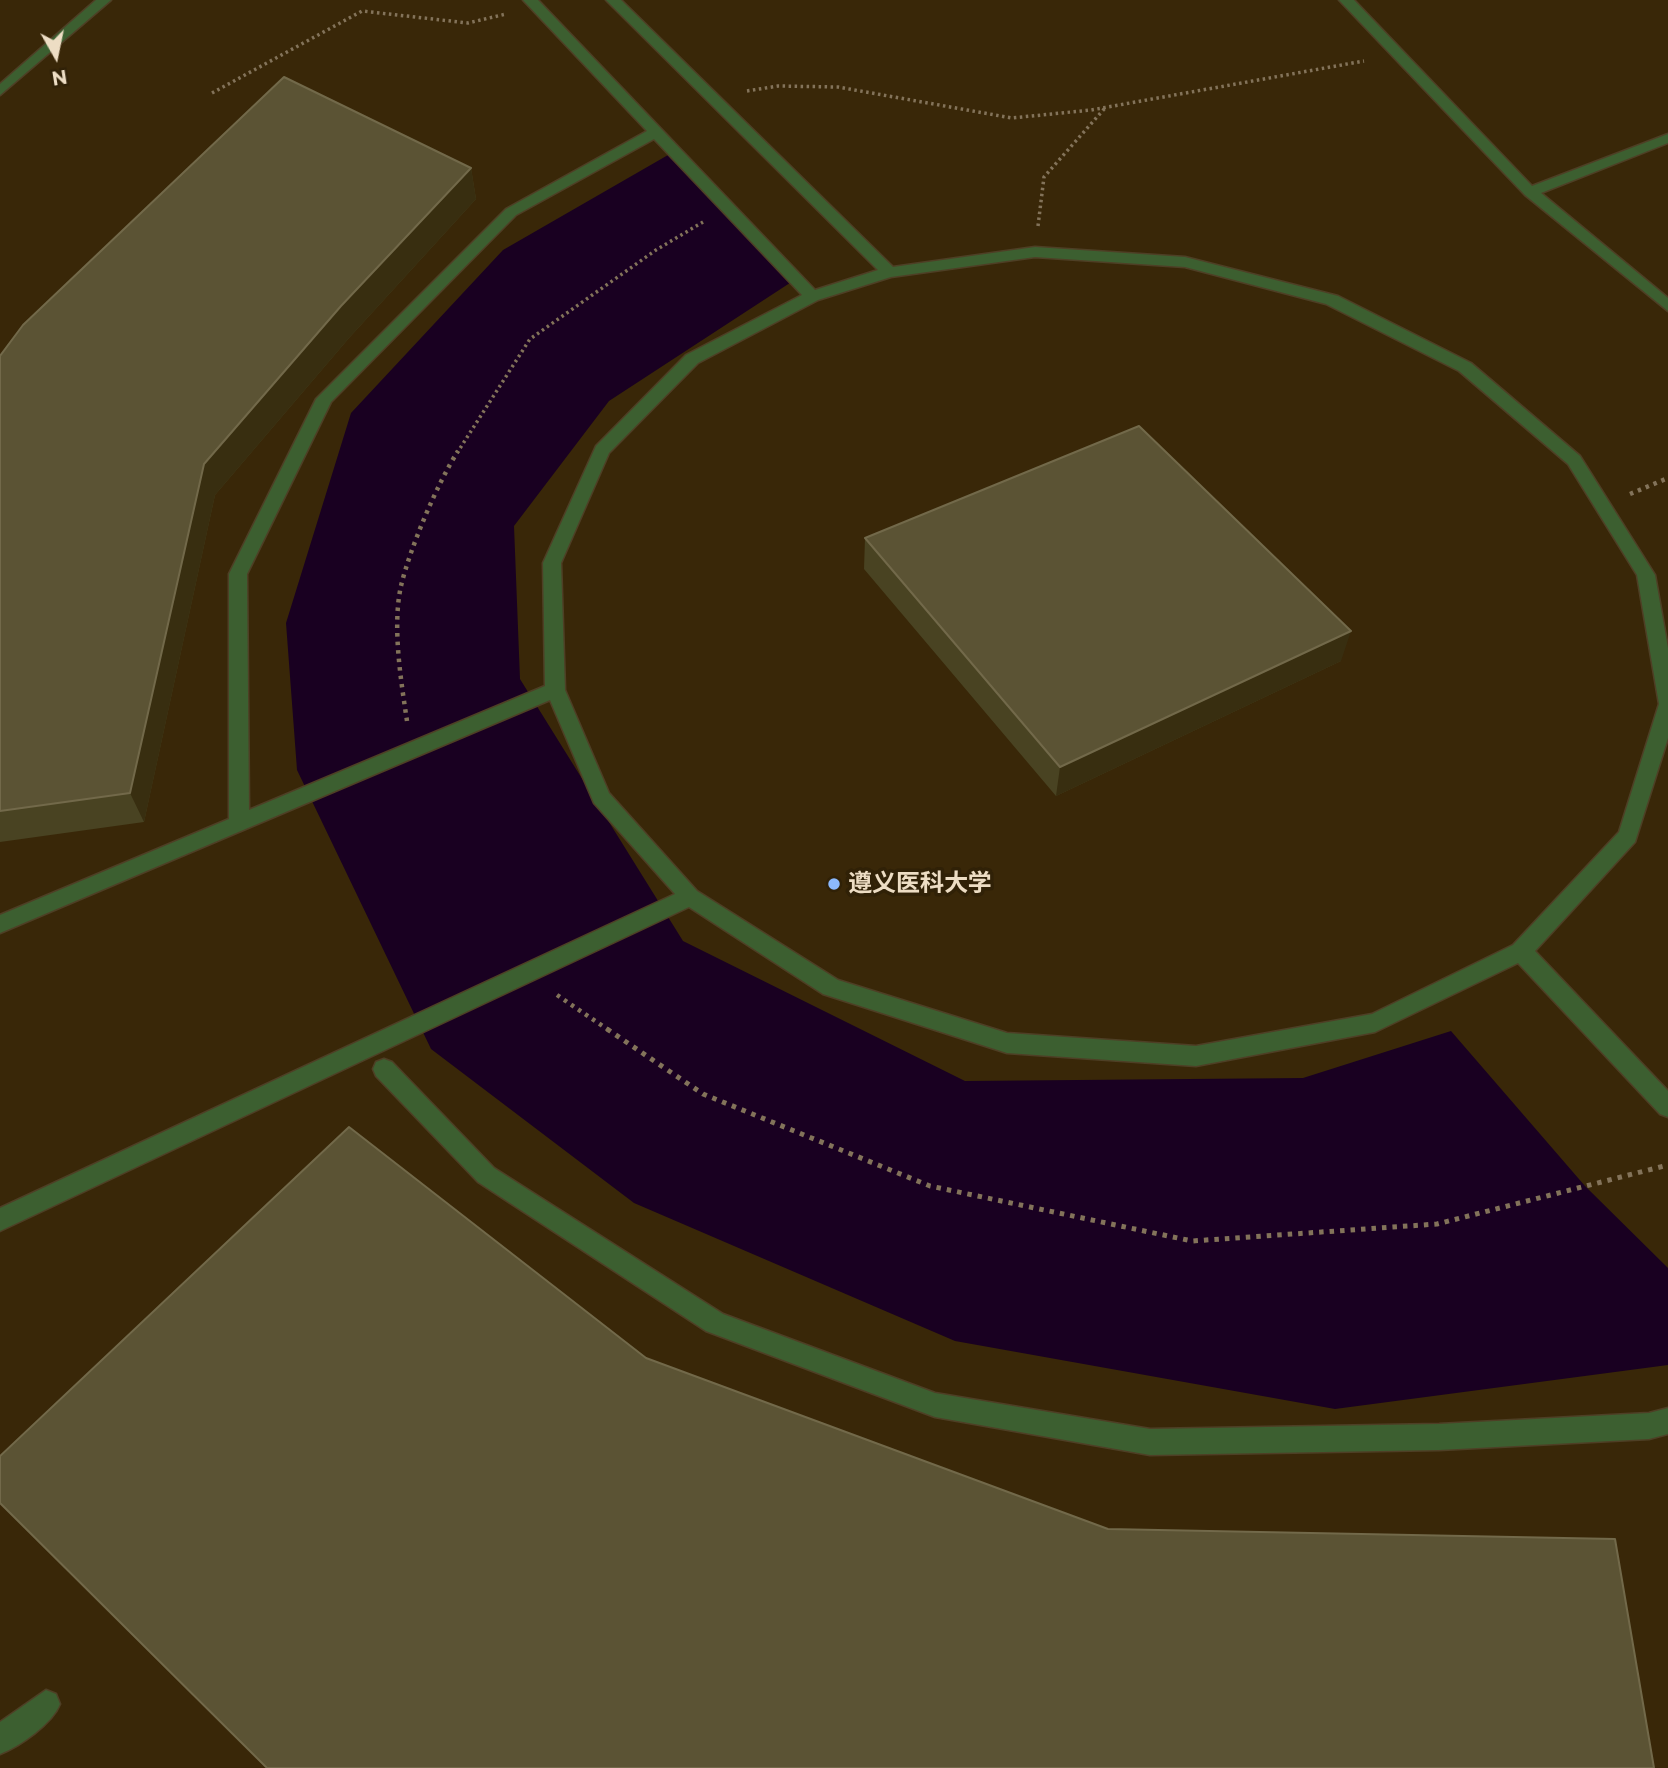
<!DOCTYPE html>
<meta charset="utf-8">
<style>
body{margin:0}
#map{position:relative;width:1668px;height:1768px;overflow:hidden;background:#302107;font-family:Montserrat,sans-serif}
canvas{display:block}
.north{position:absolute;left:21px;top:21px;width:70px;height:70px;-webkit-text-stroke:5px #302107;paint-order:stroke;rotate:171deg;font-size:19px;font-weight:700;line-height:28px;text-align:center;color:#edddc4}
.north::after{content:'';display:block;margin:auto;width:24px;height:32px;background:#edddc4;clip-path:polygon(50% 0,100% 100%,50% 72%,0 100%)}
</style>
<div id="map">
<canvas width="1668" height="1768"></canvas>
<div class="north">N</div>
</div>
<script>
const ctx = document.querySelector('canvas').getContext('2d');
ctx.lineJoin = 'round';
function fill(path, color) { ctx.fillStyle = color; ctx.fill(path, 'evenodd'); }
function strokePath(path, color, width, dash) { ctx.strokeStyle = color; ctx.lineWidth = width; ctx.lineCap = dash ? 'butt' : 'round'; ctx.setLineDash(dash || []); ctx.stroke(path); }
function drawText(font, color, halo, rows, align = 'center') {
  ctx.font = font + ' Montserrat,"Noto Sans SC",sans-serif'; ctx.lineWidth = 7; ctx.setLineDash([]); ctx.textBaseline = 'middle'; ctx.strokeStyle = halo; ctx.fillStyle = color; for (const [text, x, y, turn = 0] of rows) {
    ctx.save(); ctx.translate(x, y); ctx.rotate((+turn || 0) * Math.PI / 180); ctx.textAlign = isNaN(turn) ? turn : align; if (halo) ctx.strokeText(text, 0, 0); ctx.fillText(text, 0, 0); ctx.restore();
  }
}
const built = new Path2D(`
 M0 0H1668V1768H0Z`);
const water = new Path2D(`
 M675 151 796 279 609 401 514 526 520 679 683 941 965 1081 1303 1078 1451 1031 1585 1186 1668 1268V1365L1335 1409 955 1341 634 1203 431 1049 297 770 286 623 351 413 503 250Z`);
const pathFar2 = new Path2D(`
 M747 91 778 86 838 87 1012 118 1091 110 1364 61
 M212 93 362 11 468 23 506 14
 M1038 226 1044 177 1105 108
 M457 453 530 339 656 250 703 222`);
const pathFar1 = new Path2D(`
 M1630 494 1668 478
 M407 721C401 681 392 626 401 586 410 548 437 484 458 451
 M557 995 610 1031`);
const path = new Path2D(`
 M607 1029 703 1094 930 1186 1192 1241 1437 1224 1668 1165`);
const lane = new Path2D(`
 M46 1690 56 1694 60 1704C52 1724 20 1746 0 1754V1722Z`);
const street = new Path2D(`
 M96 0H111L0 95V84Z
 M523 0H538L815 290 878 270 606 0H621L893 267 1035 247 1185 257 1338 296 1471 363 1580 456 1655 575 1668 648V738L1635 842 1535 951 1668 1091V1117L1660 1114 1518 963 1375 1032 1196 1066 1007 1053 823 994 689 907 0 1231V1208L675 894 594 803 550 700 0 933V915L229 819V574L316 399 506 209 647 131ZM654 139 802 295 686 355 596 446 543 563 545 686 249 810 247 574 331 402 516 215ZM1035 257 1185 267 1326 304 1459 371 1568 464 1637 575 1659 704 1619 832 1513 945 1372 1014 1196 1046 1007 1033 838 980 697 891 609 793 565 690 561 563 609 453 698 363 818 300 891 277Z
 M1339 0H1354L1532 186 1668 134V143L1541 193 1668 298V311L1525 195Z
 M384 1059 392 1062 494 1168 723 1314 935 1393 1150 1429 1439 1424 1649 1413 1668 1408V1434L1649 1439 1439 1450 1150 1455 935 1417 706 1331 478 1182 376 1076 373 1069 376 1062Z`);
const wall = new Path2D(`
 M471 168 476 199 349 338 215 495 144 822 0 842V356Z
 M865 538 1341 661 1056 796 864 569Z`);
const shadedWall = new Path2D(`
 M471 168 476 199 349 338 215 495 144 822 130 793 204 464 341 306Z
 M1351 631 1341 661 1056 796 1060 767Z`);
const building = new Path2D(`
 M284 77 471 168 341 306 204 464 130 793 0 811V356L23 325Z
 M1139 426 1351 631 1060 767 865 538Z
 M349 1127 646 1358 1108 1529 1615 1539 1654 1768H267L0 1503V1456Z`);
const markers = [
 [834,884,7,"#8cb9fc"]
];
const poiNames = [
 ["遵义医科大学",848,884]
];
fill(built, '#392708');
fill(water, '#190021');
strokePath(lane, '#4e3f25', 3);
strokePath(street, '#4e3f25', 3);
strokePath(pathFar2, '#83735a', 3.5, [2.5, 3.5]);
strokePath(pathFar1, '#83735a', 4.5, [3.5, 5]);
strokePath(path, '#83735a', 5, [4.5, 6]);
fill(lane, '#3c5f30');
fill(street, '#3c5f30');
fill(wall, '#494322');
fill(shadedWall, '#382e10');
fill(building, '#5b5334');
strokePath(building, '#72694a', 2);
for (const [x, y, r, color] of markers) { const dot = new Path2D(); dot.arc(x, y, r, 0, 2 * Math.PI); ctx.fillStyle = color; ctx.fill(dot); strokePath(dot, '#302107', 2.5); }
drawText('bold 24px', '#edddc4', '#302107', poiNames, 'left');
</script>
